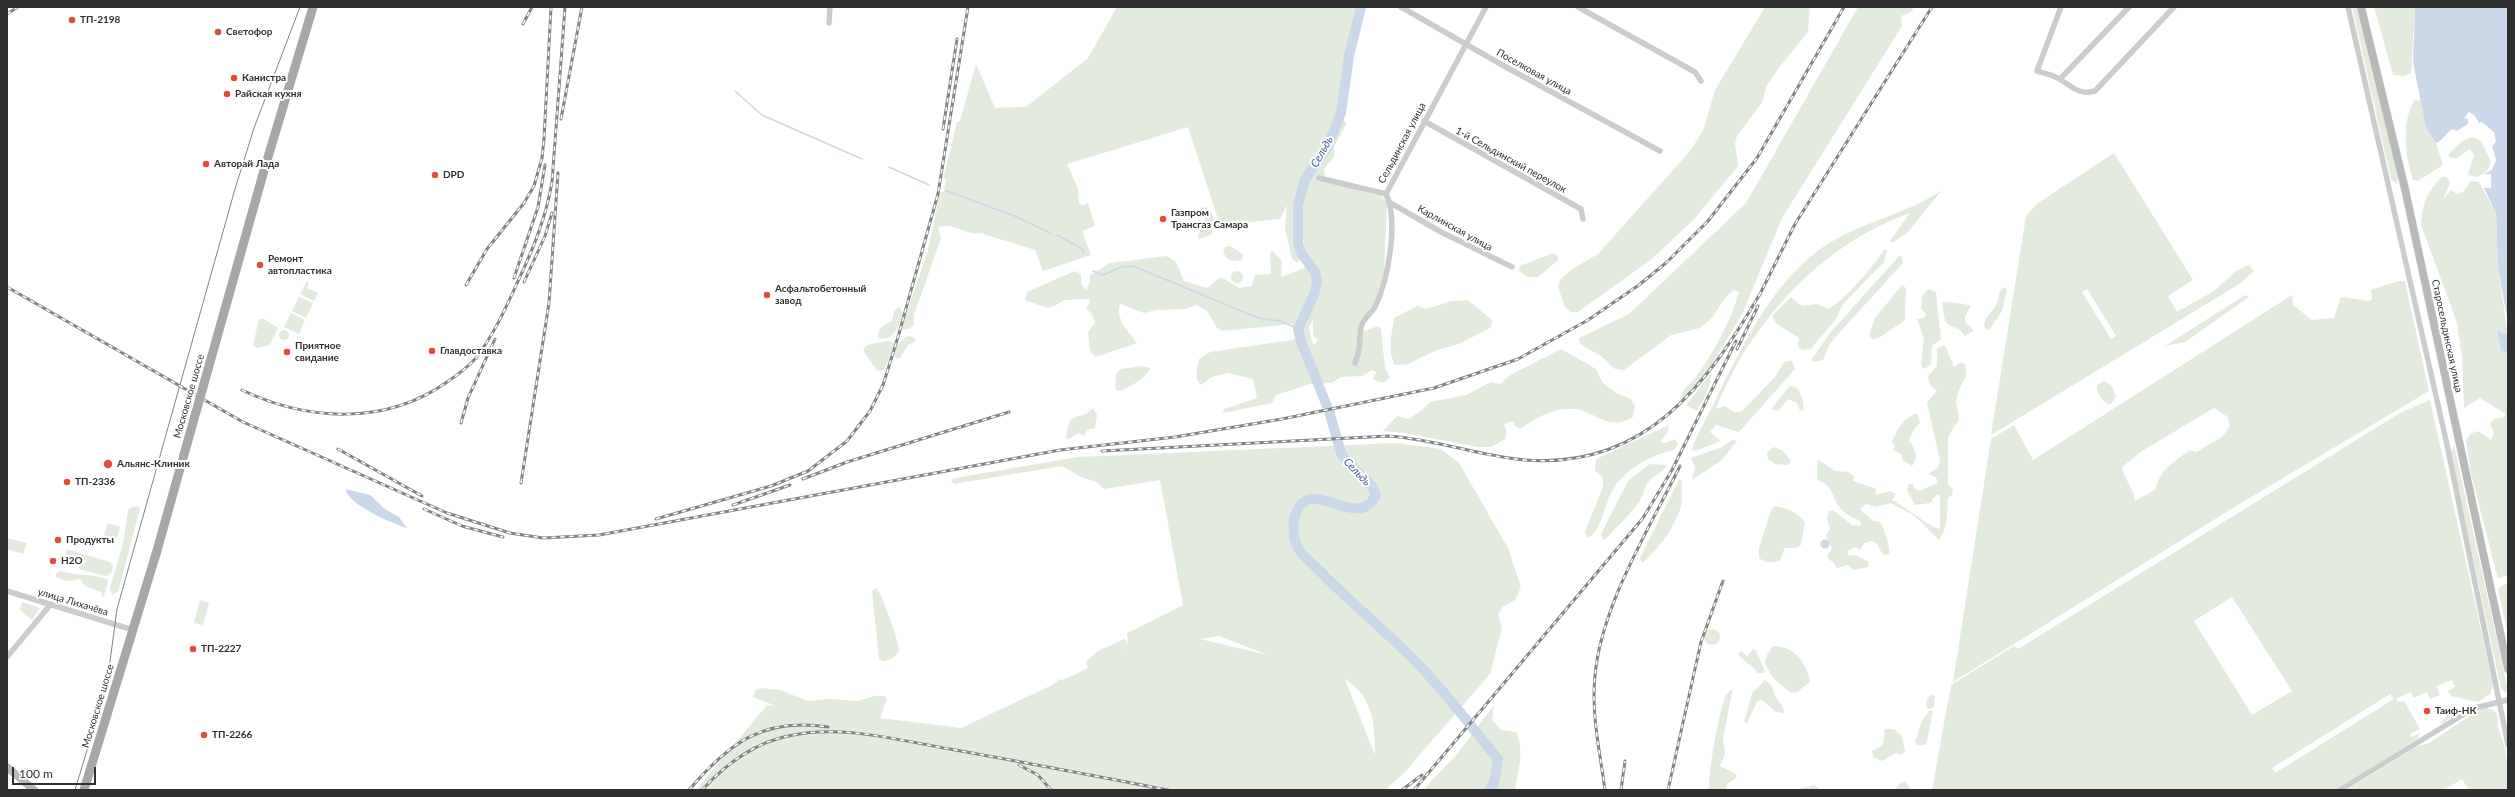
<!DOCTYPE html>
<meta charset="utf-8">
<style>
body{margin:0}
#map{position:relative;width:2515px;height:797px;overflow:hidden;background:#fff;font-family:Lato,sans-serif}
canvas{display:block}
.frame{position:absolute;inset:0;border:8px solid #2f2f2f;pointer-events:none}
.scale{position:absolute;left:12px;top:767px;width:84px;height:18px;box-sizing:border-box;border:2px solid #2f2f2f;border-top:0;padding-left:5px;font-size:12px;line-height:14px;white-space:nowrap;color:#2f2f2f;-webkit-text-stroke:3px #fff;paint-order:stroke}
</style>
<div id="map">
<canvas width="2515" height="797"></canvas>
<div class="frame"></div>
<div class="scale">100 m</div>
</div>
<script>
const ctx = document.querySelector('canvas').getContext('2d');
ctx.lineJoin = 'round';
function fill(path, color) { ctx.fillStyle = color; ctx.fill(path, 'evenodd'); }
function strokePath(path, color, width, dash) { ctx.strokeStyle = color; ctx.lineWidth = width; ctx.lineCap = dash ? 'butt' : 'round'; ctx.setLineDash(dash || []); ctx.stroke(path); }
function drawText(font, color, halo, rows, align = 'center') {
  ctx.font = font + ' Lato,sans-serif'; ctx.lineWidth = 4; ctx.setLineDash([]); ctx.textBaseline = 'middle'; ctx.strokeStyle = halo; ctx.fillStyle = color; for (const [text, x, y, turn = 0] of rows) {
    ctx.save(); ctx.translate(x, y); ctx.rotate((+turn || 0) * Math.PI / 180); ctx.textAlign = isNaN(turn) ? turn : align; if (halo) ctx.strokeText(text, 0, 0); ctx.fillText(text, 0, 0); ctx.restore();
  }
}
const green = new Path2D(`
 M1117 7H1361L1349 56 1341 113 1342 119 1347 123 1334 147V157L1324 169 1325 176 1319 180 1381 196 1387 203 1384 276 1373 307 1363 318 1359 337 1364 331 1378 326 1381 329 1385 368 1390 377 1386 382H1379L1373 379 1376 372 1372 370 1362 376 1341 377 1332 383 1310 384 1276 395 1272 403 1223 413 1224 409 1257 398 1253 379 1228 373 1212 377 1201 385C1194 379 1197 367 1199 359L1210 352 1292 340 1295 338 1292 324 1222 331 1217 328 1207 311 1196 305 1185 309 1156 310 1144 313 1120 304C1115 319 1129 332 1137 343L1096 357 1090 351 1088 332 1095 323 1092 314 1086 308 1090 302 1089 299 1064 300 1053 307 1047 308 1025 300 1027 292 1075 271 1081 274V284L1086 290 1090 282V275L1110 263 1167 256 1176 262 1184 281 1207 288 1220 277 1240 288 1252 286 1255 275 1271 274 1270 253 1273 251 1282 261 1281 277 1307 267 1311 260C1299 243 1301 210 1306 191 1292 209 1295 234 1302 254L1298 263 1292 259 1285 228 1287 205 1280 219 1220 225 1188 127 1067 164 1078 189 1079 203 1082 206 1088 203 1095 226 1082 231 1091 255 1043 271 1035 250 980 233C966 236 952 221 938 228L941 238 914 315V325L909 329 901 330 928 250 940 193 944 191 946 179H943L957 122 960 121 976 64 995 108 1026 107 1088 58ZM1313 320V336L1318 339 1315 345 1312 343 1309 327Z
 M1765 7H1810L1808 32 1778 69 1766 87 1763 101 1737 136 1735 143 1738 166 1695 218 1652 259 1578 312H1571L1565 307 1558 287 1560 280 1572 269 1598 254 1690 151 1703 131 1715 90Z
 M1858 7H1914L1911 12 1901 16 1902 26 1782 218 1743 312 1707 373 1690 393 1680 400C1681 389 1691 384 1697 375 1715 351 1731 320 1739 292L1733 290 1722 302 1713 317 1700 328 1671 335 1624 370 1615 369 1601 356 1580 344 1579 338 1629 314 1746 203Z
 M2352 7H2359L2398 177 2397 184 2391 179Z
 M2374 7H2415L2411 73 2404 76 2393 75Z
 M2414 100 2421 101 2426 128 2436 143 2443 165 2418 181 2413 180C2405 152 2401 126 2414 100Z
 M2473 137 2481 141 2491 162 2487 171 2477 177 2468 175 2474 155 2470 149 2457 158H2451L2448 155 2462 141Z
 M2114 153 2193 280 2168 296 2177 312 2214 291 2236 271 2249 265 2254 271 2241 283 1991 435 2026 216 2038 203ZM2087 289 2116 336 2111 339 2082 292Z
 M2442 177H2447L2450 183 2443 199 2451 190 2457 194 2463 192 2471 181 2479 182 2496 213 2498 268 2508 335 2497 330 2501 351 2508 353V575L2498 579 2471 474 2466 441 2470 434 2478 431 2491 440 2494 433 2490 423 2494 419 2502 418 2506 414 2480 398 2464 408 2462 358 2457 323 2421 225C2422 204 2427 192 2442 177Z
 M1942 190 1908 232 1892 243 1890 241 1910 213C1820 245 1751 322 1716 409L1725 406 1734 412H1741L1775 377 1784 362 1792 361 1795 369 1739 432 1716 425 1710 432 1721 441 1695 451 1691 450C1698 433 1707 417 1715 401 1743 343 1780 267 1840 237 1874 219 1910 212 1942 190Z
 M1206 207C1216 214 1215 225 1211 235L1198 239 1199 231 1206 226 1202 208Z
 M1230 246 1243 254 1242 260C1231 262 1227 261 1223 251L1225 247Z
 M1884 250H1887L1884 262 1846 301 1840 309 1838 316 1811 349 1802 350 1798 346 1799 338 1777 324 1772 316 1791 297 1802 306 1817 304 1828 309C1844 301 1874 266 1884 250Z
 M1553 253 1558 256V260L1538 277H1527L1519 270 1520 266Z
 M1899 256 1902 257 1903 263 1839 333 1829 345 1823 360 1814 362 1811 360 1830 333Z
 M1231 277a6 6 0 1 1 12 0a6 6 0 1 1-12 0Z
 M307 281 309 282 307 288 318 293 314 301 300 294Z
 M2398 281H2405L2429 391 2236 506 1953 682 1991 439 2014 425 2033 460 2292 295 2293 305 2312 320 2334 318 2341 297 2369 301 2372 299 2371 290ZM2214 408 2228 417 2230 426 2222 437 2196 452 2190 450C2176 460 2159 470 2156 489L2135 501C2134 488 2124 480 2122 467L2142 451Z
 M1902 285 1906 288 1905 320 1879 338 1872 339 1869 335 1875 318Z
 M2004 287 2007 290 2002 311 1990 329 1986 330C1980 320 1992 313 1996 305 1999 299 1998 291 2004 287Z
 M1929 289 1936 292 1941 339 1932 346 1931 365 1923 369 1921 364 1924 339 1917 319 1924 318 1926 314 1921 308 1922 296Z
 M2245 295 2249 297 2185 342 2165 346Z
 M299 297 313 303 306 318 292 311Z
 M1468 300 1493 321 1490 328 1459 344 1437 350 1408 364 1395 365C1387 351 1392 333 1394 318L1417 306 1426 309 1451 301Z
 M1942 302C1947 302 1968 304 1971 306L1965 316V323L1972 328 1973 331 1965 336 1959 329 1950 326 1945 321Z
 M899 307 903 313C899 324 895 342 879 338 876 329 885 324 892 321L894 311Z
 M291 313 305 320 299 334 284 327Z
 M259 319H264L278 328 270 345 257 348 253 345Z
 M279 335a5 5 0 1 1 10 0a5 5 0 1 1-10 0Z
 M908 336 914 337 916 341 908 345 900 358 896 359C890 351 901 339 908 336Z
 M889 341 894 344 888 362 883 370 877 371 863 350 867 345Z
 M1945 345 1954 367 1960 363 1965 364 1966 376 1958 392 1956 402 1959 419 1948 437V485L1953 489 1952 495 1948 498C1947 512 1948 529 1939 540L1915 516 1891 503 1876 507 1866 504 1860 509 1873 521 1880 522C1884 527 1891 549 1889 554L1883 555 1877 544 1872 541 1864 543 1860 550 1855 547 1847 551 1849 556 1855 555 1869 562 1868 567 1854 570 1848 565 1837 568 1833 562 1828 559V554L1832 549 1826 536 1830 528 1827 519 1828 512 1833 510 1852 525 1861 526 1860 521C1855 518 1849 516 1844 512 1831 501 1836 486 1817 480V461L1819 460 1835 471 1848 472 1854 476 1853 481 1876 489V495L1891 491 1896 494 1892 500C1904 506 1933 529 1940 529V496L1937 494 1930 503 1915 505 1907 490 1909 484H1913L1914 488 1919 491 1938 483 1936 477 1928 474 1938 468 1940 461 1927 402 1937 391 1930 386 1928 376 1937 366V349Z
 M1561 349 1596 369 1602 382 1616 393 1631 399 1635 406 1633 417C1608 431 1600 415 1580 410 1559 405 1538 416 1522 428L1516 427 1513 421 1504 424 1507 433 1505 439 1491 447H1478L1403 433 1383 431 1397 416 1409 419 1422 410 1430 402 1466 395 1491 382 1500 384 1510 375Z
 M1142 366 1150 368C1145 379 1129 388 1118 391L1115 389 1116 373 1121 369Z
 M1710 375H1712L1706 396 1697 411 1686 405Z
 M2104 381 2112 386 2116 397 2110 405C2102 402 2096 392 2097 385Z
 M1790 386 1797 388 1802 397 1804 410 1800 411 1797 403 1788 399 1778 411 1771 409Z
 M2430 400 2488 661 2493 684 2490 694 2478 702 2451 696 2448 691 2455 687 2452 680 2436 686 2440 695 2430 699 2427 692 2414 698 2411 692 2396 699 2398 702 2404 701 2420 729 2410 734 2412 737 2420 733 2417 739 2336 790H1932L1951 685 2014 646 2018 649 2400 413ZM2232 597 2292 691 2252 715 2194 621ZM2390 694 2394 699 2275 773 2272 768Z
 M1093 408 1097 415 1095 428 1087 430 1084 437 1079 433 1069 439 1066 438C1070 406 1078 424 1093 408Z
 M1917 413 1920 423 1914 429 1909 440C1915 449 1919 457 1912 466L1902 460V455L1893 450 1895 446 1892 441C1899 428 1902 419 1917 413Z
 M1669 425 1668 432 1660 442 1665 443 1675 439 1678 444 1674 450C1650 455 1621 471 1610 495 1604 508 1601 531 1588 538L1585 532 1603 487V477L1595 471 1596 459Z
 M1732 440 1737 441 1722 460 1692 480 1695 467 1691 458 1722 447Z
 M1395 443 1441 449 1459 463 1508 548 1521 587 1515 600 1502 607 1498 615 1502 628 1490 674 1403 774 1388 787 1389 790H696L767 705 776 706 753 697 755 691 761 688 780 690 808 701 828 699 858 701 874 696H884L887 699 880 718 961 728 1052 685 1060 679 1063 680 1088 668 1086 662 1098 651 1124 639 1127 641 1123 651 1128 641 1127 633 1183 605 1160 480 1104 489 1097 482 1083 478 1062 466 954 484 951 480 955 478 1078 457ZM1219 636 1268 655 1200 639ZM1345 679C1373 696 1375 725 1375 755Z
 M2454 445 2508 690 2506 693 2501 689 2453 464 2451 452Z
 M1774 447 1783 451 1791 461 1788 465 1775 464 1768 459 1767 452Z
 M1650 464 1667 465C1663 473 1655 474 1649 481 1644 487 1644 495 1639 502 1630 515 1616 527 1606 539L1603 540 1601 534 1628 481Z
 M1679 479 1682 481C1681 489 1683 498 1681 506 1675 527 1659 549 1642 563L1640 558Z
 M138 506 140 509 118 592 112 595 110 588 123 544 128 511 130 508Z
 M1774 506C1788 508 1796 512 1805 522L1801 545 1797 548H1785L1780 560C1773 564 1766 563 1759 558V548L1771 510Z
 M108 523 120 527 117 539 104 535Z
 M7 538 27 543 23 554 7 549Z
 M66 549 110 562 113 566 112 572 106 576 79 569 81 562 65 556Z
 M60 571C76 576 92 573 108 580L104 597H102L101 592 85 586 80 579 67 581 57 578 55 574Z
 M2508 584V636L2498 590 2502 585Z
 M876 588C881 590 899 643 899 650 898 654 894 658 891 659 887 661 883 662 879 659L872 591Z
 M200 600 209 603 203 625 194 623Z
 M22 602 40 608 32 620 20 610Z
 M1704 637a8 8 0 1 1 16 0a8 8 0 1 1-16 0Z
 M1773 646C1793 646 1807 662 1810 682L1797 692 1791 693 1773 678 1765 664 1767 655Z
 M1753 649 1756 651 1765 671 1763 673H1758C1752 664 1744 663 1738 654L1741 651 1747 656Z
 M1765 680C1774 685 1772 691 1777 699 1781 705 1783 705 1784 713L1776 712 1762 700 1757 701 1747 724 1744 722 1752 693Z
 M1733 688 1723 738 1725 754 1720 766 1737 775 1736 778 1727 784 1726 790H1709C1708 773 1719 710 1726 695 1727 693 1731 690 1733 688Z
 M1932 694 1935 696 1934 706 1930 709 1926 707 1927 699Z
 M1494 705 1492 720 1501 730 1516 732C1525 750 1518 771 1515 790H1423L1458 753Z
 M2483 707 2494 710C2501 717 2496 725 2500 733 2508 752 2508 770 2508 790H2469L2462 779 2444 790H2346L2418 746 2429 743Z
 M2456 710 2458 714 2439 725 2448 715Z
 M1929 711H1933L1926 745H1918L1915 742 1922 721Z
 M1885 729H1894L1902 736 1905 751 1901 755 1896 753 1882 761 1873 757 1872 751 1883 745Z
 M1905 781 1911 790H1895L1899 784Z
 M1814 785 1821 790H1794H1795Z`);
const water = new Path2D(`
 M2415 7H2508V323L2498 268 2496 213 2484 188H2491V174H2484L2492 170 2496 160 2492 146 2496 142 2494 132 2482 122 2479 123 2475 116 2469 112 2464 118 2468 119V124L2457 131 2453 129C2445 133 2445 139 2436 143L2426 128 2413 62Z
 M2497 330 2508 335V353L2501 351Z
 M346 489 370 495 385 509 399 517 407 528C395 525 345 503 346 489Z
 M1820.5 544a4.5 4.5 0 1 1 9 0a4.5 4.5 0 1 1-9 0Z`);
const stream = new Path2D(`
 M735 91 762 115 862 159
 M889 167 929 185
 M947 191 1017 217 1050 233
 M1057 235 1081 248 1084 252
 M1093 271 1103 275 1122 267 1133 266 1258 318 1281 321 1298 329`);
const river = new Path2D(`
 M1361 7 1349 56 1341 113 1327 148 1305 179 1298 205V243L1302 254 1315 272 1317 282 1314 295 1298 329 1302 344 1329 411 1342 456 1372 486 1376 495C1359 531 1315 480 1299 507 1292 518 1292 536 1298 548 1302 556 1313 564 1319 570 1351 604 1388 632 1420 666 1448 695 1472 728 1498 759L1494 783 1489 790`);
const street = new Path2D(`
 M1401 7 1504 66 1660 151
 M1578 7 1695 72 1701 81
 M2061 7 2037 71C2044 73 2054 75 2061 80 2074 88 2079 95 2095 91L2174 7
 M2348 7 2446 440 2508 745
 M829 23 830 7
 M2060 79 2129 7
 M1424 121 1581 209 1583 219
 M1319 178 1386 194
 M1389 202 1441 232 1512 267
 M1355 363C1361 350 1359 340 1361 327 1363 319 1371 314 1375 307 1388 280 1399 222 1386 194L1486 7
 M7 591 133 630
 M7 657 51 604
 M2340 790 2474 708 2508 700`);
const secondary = new Path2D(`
 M2361 7 2405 189 2508 669
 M7 767 34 790`);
const primary = new Path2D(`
 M265 167 313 7
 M84 790 156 554`);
const tram = new Path2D(`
 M75 790 107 684 117 609 235 189 254 128 300 7`);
const rail = new Path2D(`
 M7 14 18 7
 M523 24 532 7
 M561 119 582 7
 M943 129 957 39
 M514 278 538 207 545 165
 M524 282 545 236 552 213
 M466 285 487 249 524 203 534 186 542 158 544 139 551 7
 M7 287 243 422 447 513 510 533 543 538 599 535 1060 450 1175 437 1282 419 1434 388 1518 359 1588 320 1639 285 1667 262 1708 221 1757 158 1844 7
 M1759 296 1795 224 1932 7
 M1737 349 1758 306
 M242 390C307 421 385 426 447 382 456 376 467 368 475 359 494 335 506 307 519 279 534 247 546 217 552 182L565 7
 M461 423 468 398 495 339
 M338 449 422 496
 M1102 451 1388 436C1435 439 1479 456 1525 460 1646 469 1707 385 1761 292
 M803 479 847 462 1009 412
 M521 483 549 303 558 173
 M733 505 790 485
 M424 509 462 526 503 537
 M656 519 771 486 808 471 847 441 870 411 883 385 898 337 938 194 968 7
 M1019 765 1038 775 1051 790
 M689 790C729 743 763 717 828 727
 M702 790C725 765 754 743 788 736 841 724 897 740 950 749 1023 762 1095 776 1168 790
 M1402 790 1422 775
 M1414 790 1643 518 1672 470 1736 341
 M1605 790C1600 752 1591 714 1595 676 1601 606 1649 529 1680 466
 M1621 790 1625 761
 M1668 790 1701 642 1723 581`);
const primaryBridge = new Path2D(`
 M156 554 265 167`);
const markers = [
 [72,20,4,"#db4f3c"],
 [218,32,4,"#db4f3c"],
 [234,78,4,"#db4f3c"],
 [227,94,4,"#db4f3c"],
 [206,164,4,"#db4f3c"],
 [435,175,4,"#db4f3c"],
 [1163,219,4,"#db4f3c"],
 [260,265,4,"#db4f3c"],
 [767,295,4,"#db4f3c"],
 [432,351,4,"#db4f3c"],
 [287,352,4,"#db4f3c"],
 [108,464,5,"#db4f3c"],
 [67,482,4,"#db4f3c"],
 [58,540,4,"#db4f3c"],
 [53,561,4,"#db4f3c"],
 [193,649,4,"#db4f3c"],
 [2427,711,4,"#db4f3c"],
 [204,735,4,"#db4f3c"]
];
const poiNames = [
 ["ТП-2198",80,20],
 ["Светофор",226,32],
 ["Канистра",242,78],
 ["Райская кухня",235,94],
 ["Авторай Лада",214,164],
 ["DPD",443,175],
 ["Газпром",1171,213],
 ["Трансгаз Самара",1171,225],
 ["Ремонт",268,259],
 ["автопластика",268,271],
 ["Асфальтобетонный",775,289],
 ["завод",775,301],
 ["Приятное",295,346],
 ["свидание",295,358],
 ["Главдоставка",440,351],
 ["Альянс-Клиник",117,464],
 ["ТП-2336",75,482],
 ["Продукты",66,540],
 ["H2O",61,561],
 ["ТП-2227",201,649],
 ["Таиф-НК",2435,711],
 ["ТП-2266",212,735]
];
const streetNames = [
 ["Поселковая улица",1534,72,29],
 ["Сельдинская улица",1402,143,-62],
 ["1-й Сельдинский переулок",1511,160,29],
 ["Карлинская улица",1455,228,29],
 ["Старосельдинская улица",2447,336,78],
 ["Московское шоссе",189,396,-74],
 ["улица Лихачёва",73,602,17],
 ["Московское шоссе",98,706,-73]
];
const waterNames = [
 ["Сельдь",1322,152,-60],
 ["Сельдь",1357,472,47]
];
fill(green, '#e2ebde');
fill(water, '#cbd8ea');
strokePath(stream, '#cbd8ea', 1.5);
strokePath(river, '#cbd8ea', 10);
strokePath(street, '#ccc', 5.5);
strokePath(secondary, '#b9b9b9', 8);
strokePath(primary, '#a7a7a7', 9);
strokePath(tram, '#848484', 1);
strokePath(rail, '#848484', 3);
strokePath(rail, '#fff', 1.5, [4.5]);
strokePath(primaryBridge, '#a7a7a7', 9);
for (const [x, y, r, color] of markers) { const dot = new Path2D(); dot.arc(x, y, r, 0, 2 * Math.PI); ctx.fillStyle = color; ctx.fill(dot); strokePath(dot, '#fff', 1.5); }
drawText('bold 10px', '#2f2f2f', '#fff', poiNames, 'left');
drawText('10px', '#2f2f2f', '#fff', streetNames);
drawText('italic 11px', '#41618d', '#fff', waterNames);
</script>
